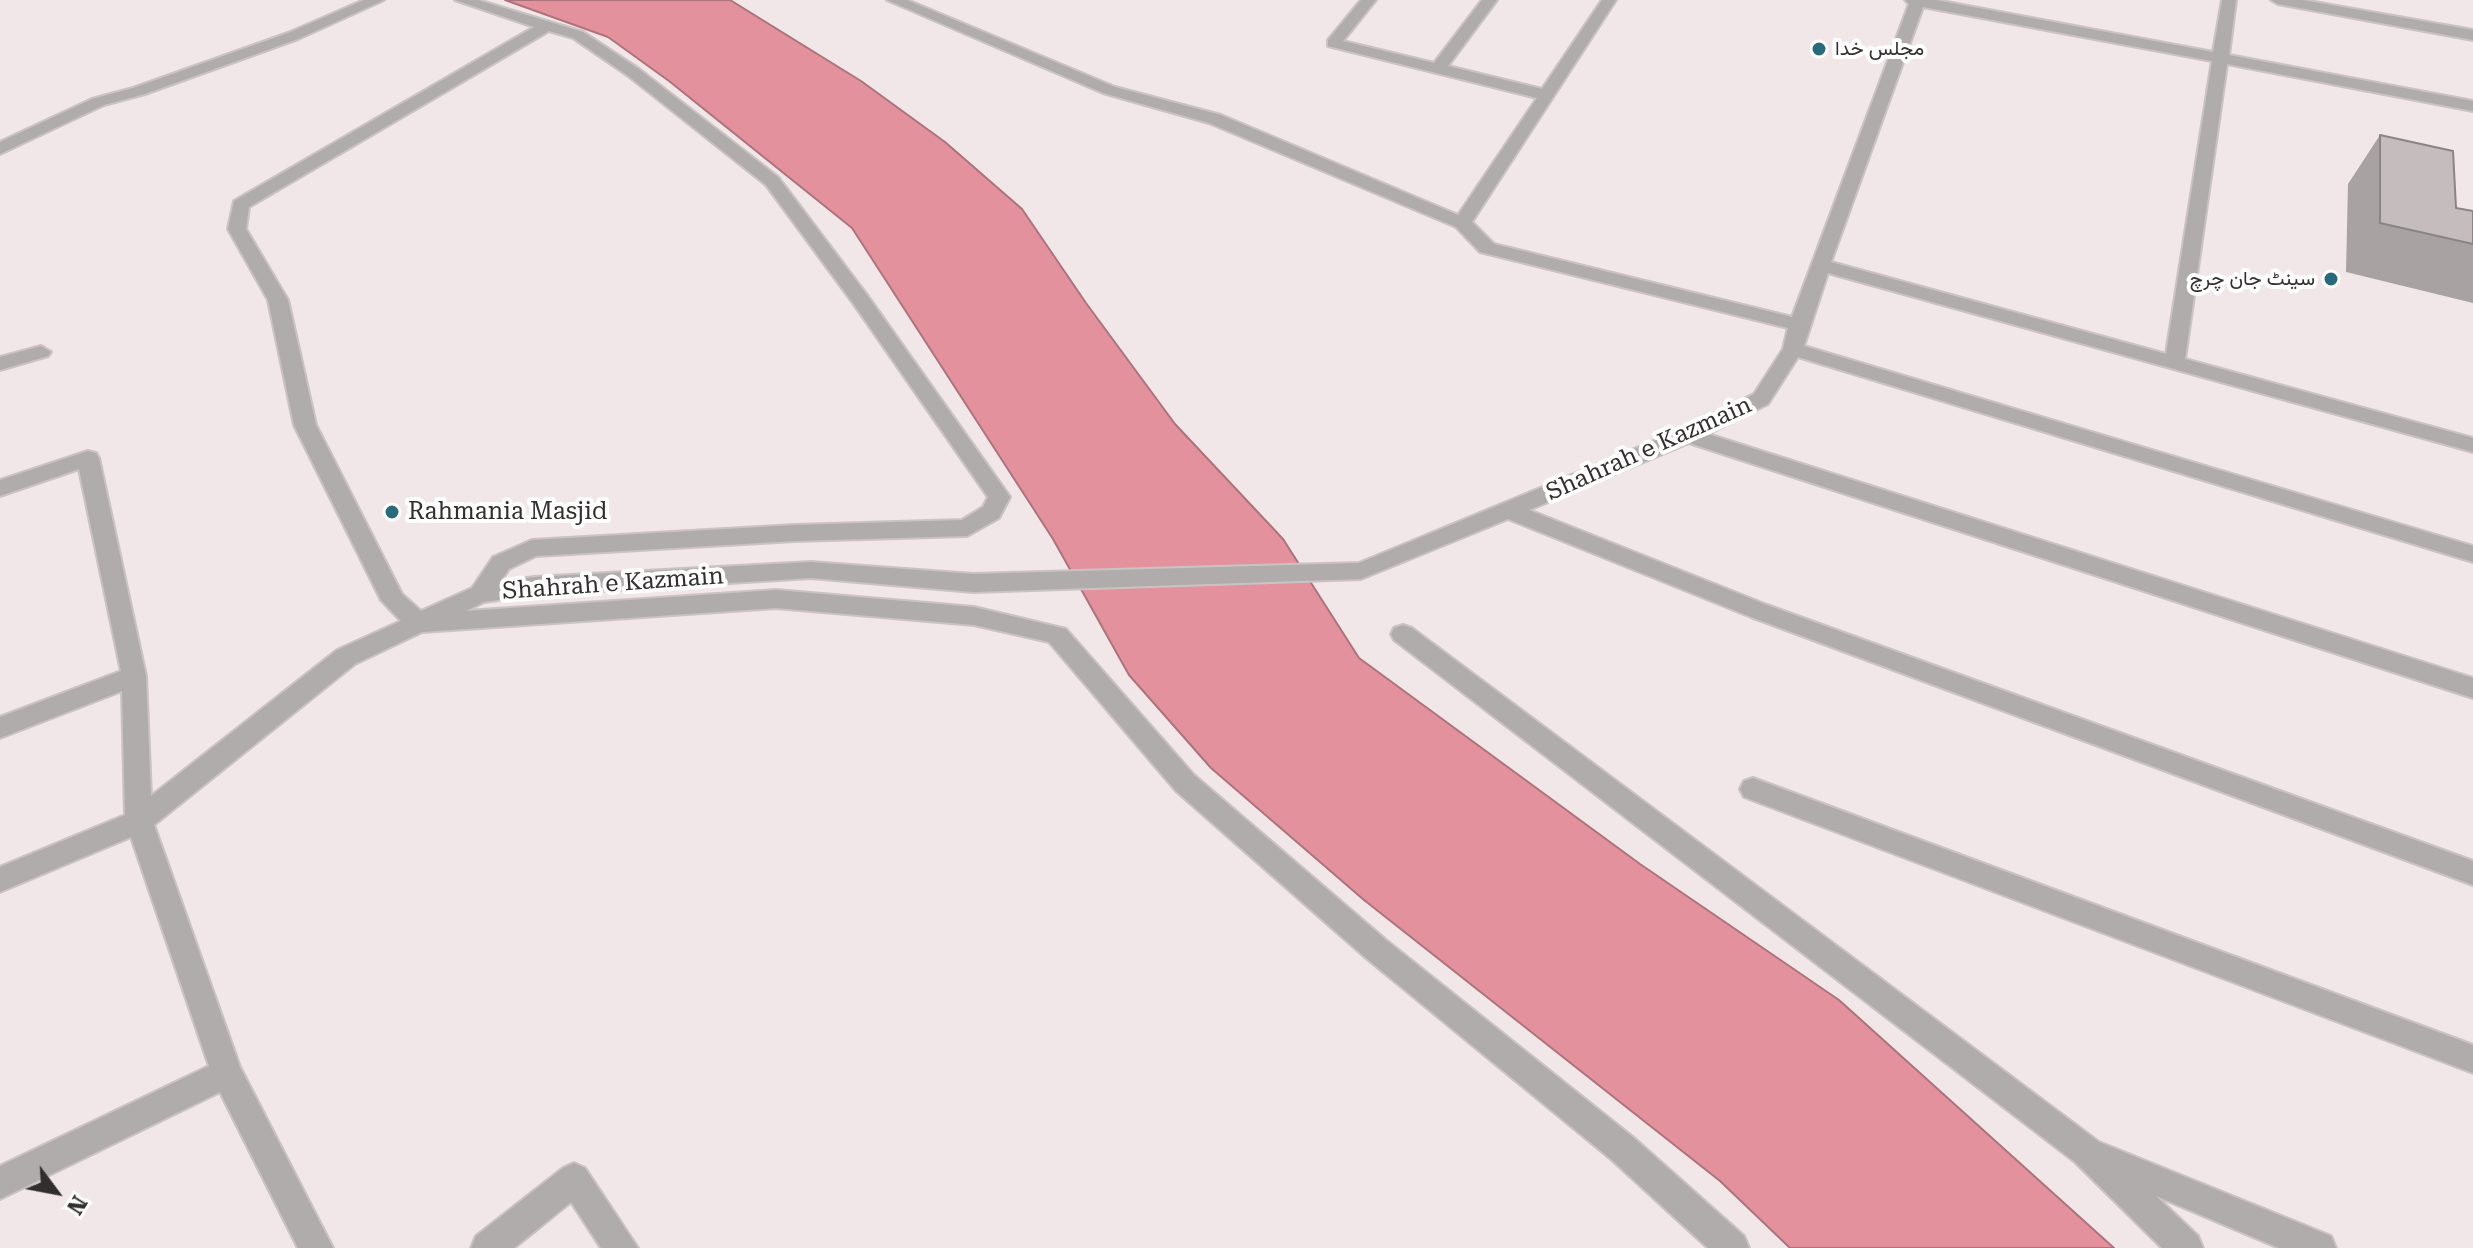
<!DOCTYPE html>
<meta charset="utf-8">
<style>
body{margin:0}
#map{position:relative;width:2473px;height:1248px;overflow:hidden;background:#f1e7e8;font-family:"Roboto Serif",serif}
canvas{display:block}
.north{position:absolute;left:16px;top:1152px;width:80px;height:80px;-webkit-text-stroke:6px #fff;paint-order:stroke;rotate:122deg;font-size:22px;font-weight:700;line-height:32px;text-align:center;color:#322e2e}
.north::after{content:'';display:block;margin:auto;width:28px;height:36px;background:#322e2e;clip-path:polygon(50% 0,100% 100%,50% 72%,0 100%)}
</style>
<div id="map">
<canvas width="2473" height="1248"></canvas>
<div class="north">N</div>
</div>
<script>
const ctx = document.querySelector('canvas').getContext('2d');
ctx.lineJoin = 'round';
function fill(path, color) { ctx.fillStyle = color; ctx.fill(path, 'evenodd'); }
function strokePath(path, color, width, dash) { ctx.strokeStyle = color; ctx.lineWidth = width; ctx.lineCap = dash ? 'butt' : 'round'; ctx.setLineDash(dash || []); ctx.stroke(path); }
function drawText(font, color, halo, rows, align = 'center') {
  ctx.font = font + ' "Roboto Serif",Vazirmatn,serif'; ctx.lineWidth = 8; ctx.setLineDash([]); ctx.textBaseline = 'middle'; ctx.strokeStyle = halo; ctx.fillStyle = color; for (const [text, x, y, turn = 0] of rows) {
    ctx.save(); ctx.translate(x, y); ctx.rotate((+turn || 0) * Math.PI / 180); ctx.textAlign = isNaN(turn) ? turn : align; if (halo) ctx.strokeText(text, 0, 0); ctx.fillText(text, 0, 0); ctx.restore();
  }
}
const water = new Path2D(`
 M505 0H730L861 81 945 142 1022 209 1086 303 1175 424 1283 539 1359 658 1640 864 1839 1000 2114 1248H1790L1720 1181 1364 900 1211 768 1129 675 1053 539 852 228 669 81 608 37Z`);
const minor = new Path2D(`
 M364 0H384L298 39 145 94 104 105 0 154V142L92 99 133 88 288 33Z
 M455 0H478L583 32 639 69 778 177 867 295 1010 497 999 518 967 536 795 541 536 556 509 569 500 582 534 577 811 562 973 574 1359 563 1680 430 1754 394 1783 349 1788 328 1480 252 1456 227 1209 123 1103 93 887 0H907L1115 87 1221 115 1458 215 1537 98 1328 46V40L1361 0H1376L1343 41 1434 63 1482 0H1497L1448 66 1542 89 1602 0H1616L1472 222 1494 244 1792 317 1909 4 1905 0H1936L2213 52 2222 0H2236L2229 55 2473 101V111L2227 64 2185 359 2473 438V452L1828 273 1804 346 2473 546V562L1798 357 1768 404 1708 434 2473 678V698L1689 443 1529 510 1767 605 2473 861V885L1751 617 1508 519 1361 579 973 592 811 578 534 595 484 602 466 611 776 590 974 607 1066 629 1194 775 1386 940 1634 1138 1744 1236 1749 1248H1708L1612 1160 1366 958 1176 791 1049 642 974 625 776 608 422 632 355 664 154 825 240 1067 333 1248H298L220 1092 0 1199V1166L209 1066 131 837 0 892V867L125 815 122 691 0 738V717L121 671 79 469 0 496V480L88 451 96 453 99 458 146 676 151 796 337 650 401 621 381 600 294 425 268 300 228 229 234 201 534 27ZM1923 7 2212 61 2166 354 1831 262ZM549 31 573 38 627 75 766 185 853 303 988 497 983 507 962 520 795 525 532 540 493 557 472 588 421 611 402 594 316 425 288 300 246 229 249 207Z
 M2271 0H2303L2473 30V40L2278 4Z
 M41 346 51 352 48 356 0 370V357Z
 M1403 625 1412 628 2099 1142 2331 1236 2336 1248H2279L2156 1196 2198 1236 2203 1248H2162L2075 1162 1394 640 1391 634 1394 628Z
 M1753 778 2473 1045V1073L1744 797 1740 789 1744 781Z
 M574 1163 585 1168 638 1248H601L571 1202 514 1248H471L476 1236 563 1168Z`);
const wall = new Path2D(`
 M2380 135 2456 208 2473 211V303L2346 272 2348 184Z`);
const building = new Path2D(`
 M2380 135 2453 151 2456 208 2473 211V244L2380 223Z`);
const markers = [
 [1819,49,8,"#276a7c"],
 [2331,279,8,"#276a7c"],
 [392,512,8,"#276a7c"]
];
const farPoinames = [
 ["مجلس خدا",1835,49],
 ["سینٹ جان چرچ",2315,279,"right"]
];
const streetNames = [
 ["Shahrah e Kazmain",1649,449,-24],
 ["Shahrah e Kazmain",613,584,-4]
];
const poiNames = [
 ["Rahmania Masjid",408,512]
];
fill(water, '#e2919d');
strokePath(water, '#ad737c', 2);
strokePath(minor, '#cbc2c3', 4);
fill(minor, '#b0acac');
fill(wall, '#a9a2a3');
fill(building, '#c5bcbd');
strokePath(building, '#8a8484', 2);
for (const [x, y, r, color] of markers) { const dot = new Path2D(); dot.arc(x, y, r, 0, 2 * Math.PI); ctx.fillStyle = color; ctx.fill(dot); strokePath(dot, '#fff', 3); }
drawText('20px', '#322e2e', '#fff', farPoinames, 'left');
drawText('24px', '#322e2e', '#fff', streetNames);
drawText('24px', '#322e2e', '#fff', poiNames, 'left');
</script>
